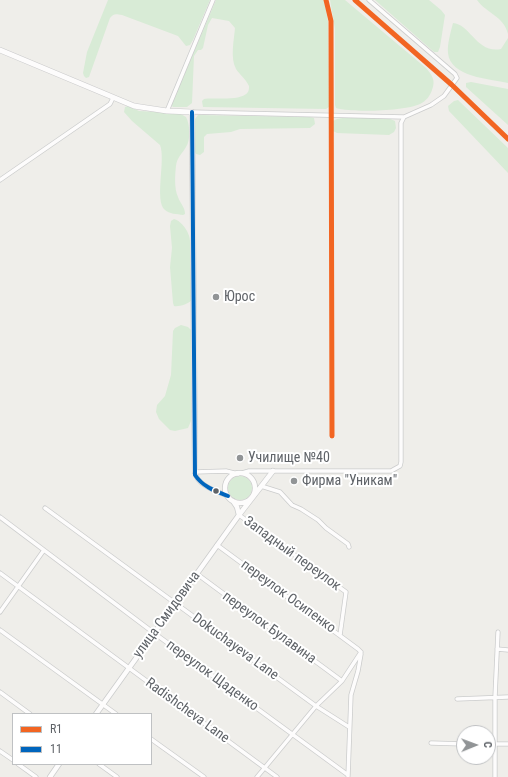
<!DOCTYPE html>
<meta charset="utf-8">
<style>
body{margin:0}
#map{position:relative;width:508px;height:777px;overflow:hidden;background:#efeeea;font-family:"Roboto Condensed",sans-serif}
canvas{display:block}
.legend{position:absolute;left:12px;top:713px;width:140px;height:52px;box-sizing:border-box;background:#fff;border:1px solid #bfc1c3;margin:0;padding:5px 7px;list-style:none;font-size:12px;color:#5f6368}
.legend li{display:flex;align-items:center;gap:8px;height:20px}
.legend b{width:20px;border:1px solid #bfc1c3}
.north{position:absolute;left:456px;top:725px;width:40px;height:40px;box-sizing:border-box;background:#fff;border:1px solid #bfc1c3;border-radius:50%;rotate:89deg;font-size:11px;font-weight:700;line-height:16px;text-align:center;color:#5f6368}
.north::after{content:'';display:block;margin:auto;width:14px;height:18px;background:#919496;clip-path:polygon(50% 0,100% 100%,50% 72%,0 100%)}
</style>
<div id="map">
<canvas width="508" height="777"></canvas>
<ul class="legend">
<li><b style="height:5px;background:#f26522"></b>R1</li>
<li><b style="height:5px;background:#0065bd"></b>11</li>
</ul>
<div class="north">С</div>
</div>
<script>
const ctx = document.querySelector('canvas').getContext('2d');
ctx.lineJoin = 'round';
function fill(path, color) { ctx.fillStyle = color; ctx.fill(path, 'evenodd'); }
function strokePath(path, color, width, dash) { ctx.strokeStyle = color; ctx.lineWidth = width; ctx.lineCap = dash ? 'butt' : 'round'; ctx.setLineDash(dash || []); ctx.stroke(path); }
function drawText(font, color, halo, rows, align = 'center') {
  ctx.font = font + ' "Roboto Condensed",sans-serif'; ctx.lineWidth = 4; ctx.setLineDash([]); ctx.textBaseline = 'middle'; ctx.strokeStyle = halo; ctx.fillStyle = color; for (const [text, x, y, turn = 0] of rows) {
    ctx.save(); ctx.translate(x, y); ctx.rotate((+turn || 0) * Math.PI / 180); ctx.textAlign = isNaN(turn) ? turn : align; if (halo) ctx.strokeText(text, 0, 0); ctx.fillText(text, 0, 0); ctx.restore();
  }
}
const green = new Path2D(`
 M108 0H210L193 40 190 45 186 46 178 36 122 15C116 14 114 13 110 18L89 77 86 78 84 76 83 73 87 52Z
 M216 0H324L328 21 329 107 326 109 203 107 202 101 204 99C214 97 241 102 248 92 249 90 249 88 249 86 245 78 240 75 236 69 230 58 234 40 235 28L229 21 212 18 208 25 203 48 201 50H198L194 56 192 103 187 107H173L172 106V103Z
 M330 0H345L426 68C432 75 436 80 432 90 430 96 426 101 420 104 405 111 353 113 336 108L335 105V29Z
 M375 0H429L441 10 445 15 440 47 438 52H434Z
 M477 0H508V34C504 16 486 13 477 0Z
 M453 23C470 24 477 54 501 49L508 38V83C490 79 450 77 448 53 447 44 451 31 453 23Z
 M471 82 508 89V125L466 87V83Z
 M458 100 508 148V173L449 111 448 106 454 101Z
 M128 106 139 111 179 113 186 117C190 124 191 140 186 147 182 154 177 157 176 166 175 175 174 188 178 197 180 203 185 207 185 214L183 215C177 214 169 214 165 210 154 201 166 160 160 145L132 121 124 112 125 107Z
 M198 115 310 117 314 118 315 124 310 128 240 129 231 132 207 134 204 137V152L200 155 196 154 195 152 194 122 195 119Z
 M342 118H388L395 121 396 128 394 132 389 135 337 133 333 131V121L337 119Z
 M174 219C182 221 190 233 190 241L192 300C188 304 179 307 174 306L173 303 170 267 172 248 170 226 171 221Z
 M181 325 188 327 192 331 191 421 188 428 175 431 170 430 159 419 156 412 157 405 165 396 171 375 173 331 175 328Z
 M228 488a12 12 0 1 1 24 0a12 12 0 1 1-24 0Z`);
const minor = new Path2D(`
 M167 111 213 0
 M192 112 404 117
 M0 180 110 104 113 98
 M242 473 249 471H391L400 466 401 462V123L404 117 431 105 444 96 457 78 455 74 369 0
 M261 486 280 492 292 505 301 509 318 520 326 528 348 544 349 547
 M228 496C218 492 196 485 195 472L226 471 238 474
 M45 508 316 706 349 727
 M239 515 346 592 340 635
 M0 517 154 633 348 775
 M217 545 358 649 361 652 342 681 316 706 257 777
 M0 573 277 777
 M197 574 342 681
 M0 612 44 550
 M0 630 116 714
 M497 649 508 650
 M0 692 30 714
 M457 699 508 697
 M151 739 204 777
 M431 743 464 744
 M488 744H508
 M0 751 13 760
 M18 764 36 777
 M99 764 117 777
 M348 776 351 695 358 671 361 654
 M495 777V697L498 632`);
const tertiary = new Path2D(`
 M225 488a15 15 0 1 1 30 0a15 15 0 1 1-30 0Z
 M233 501 237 507 239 515
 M96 714 239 515 273 471
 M50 777 59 764`);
const secondary = new Path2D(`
 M0 50 134 106 167 111 192 112 195 472`);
const bus1 = new Path2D(`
 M192 112 195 475C203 487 215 491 228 496`);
const rail1 = new Path2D(`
 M326 0 331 21 332 436
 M355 0 452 85 508 139`);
const markers = [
 [216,297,4,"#919496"],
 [240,458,4,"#919496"],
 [294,481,4,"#919496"],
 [216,491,3.5,"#5f6368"]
];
const poiNames = [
 ["Юрос",224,297],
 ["Училище №40",248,458],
 ["Фирма \"Уникам\"",302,481]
];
const streetNames = [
 ["Западный переулок",292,554,36],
 ["переулок Осипенко",288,597,36],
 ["улица Смидовича",167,615,-54],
 ["переулок Булавина",269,628,36],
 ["Dokuchayeva Lane",235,647,36],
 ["переулок Щаденко",212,676,36],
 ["Radishcheva Lane",187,711,36]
];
fill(green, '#d8ebd6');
strokePath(minor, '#cbcccc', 5);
strokePath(tertiary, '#cbcccc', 6);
strokePath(secondary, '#cacacb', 6);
strokePath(minor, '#fdfcfc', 3.5);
strokePath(tertiary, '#fdfcfc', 4.5);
strokePath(secondary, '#fdfcfc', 5);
strokePath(bus1, '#0065bd', 4);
strokePath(rail1, '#f26522', 5);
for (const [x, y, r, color] of markers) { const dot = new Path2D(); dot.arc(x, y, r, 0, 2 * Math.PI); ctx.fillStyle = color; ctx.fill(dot); strokePath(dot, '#fff', 1.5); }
drawText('14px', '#5f6368', '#fff', poiNames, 'left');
drawText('14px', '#5f6368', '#fff', streetNames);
</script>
